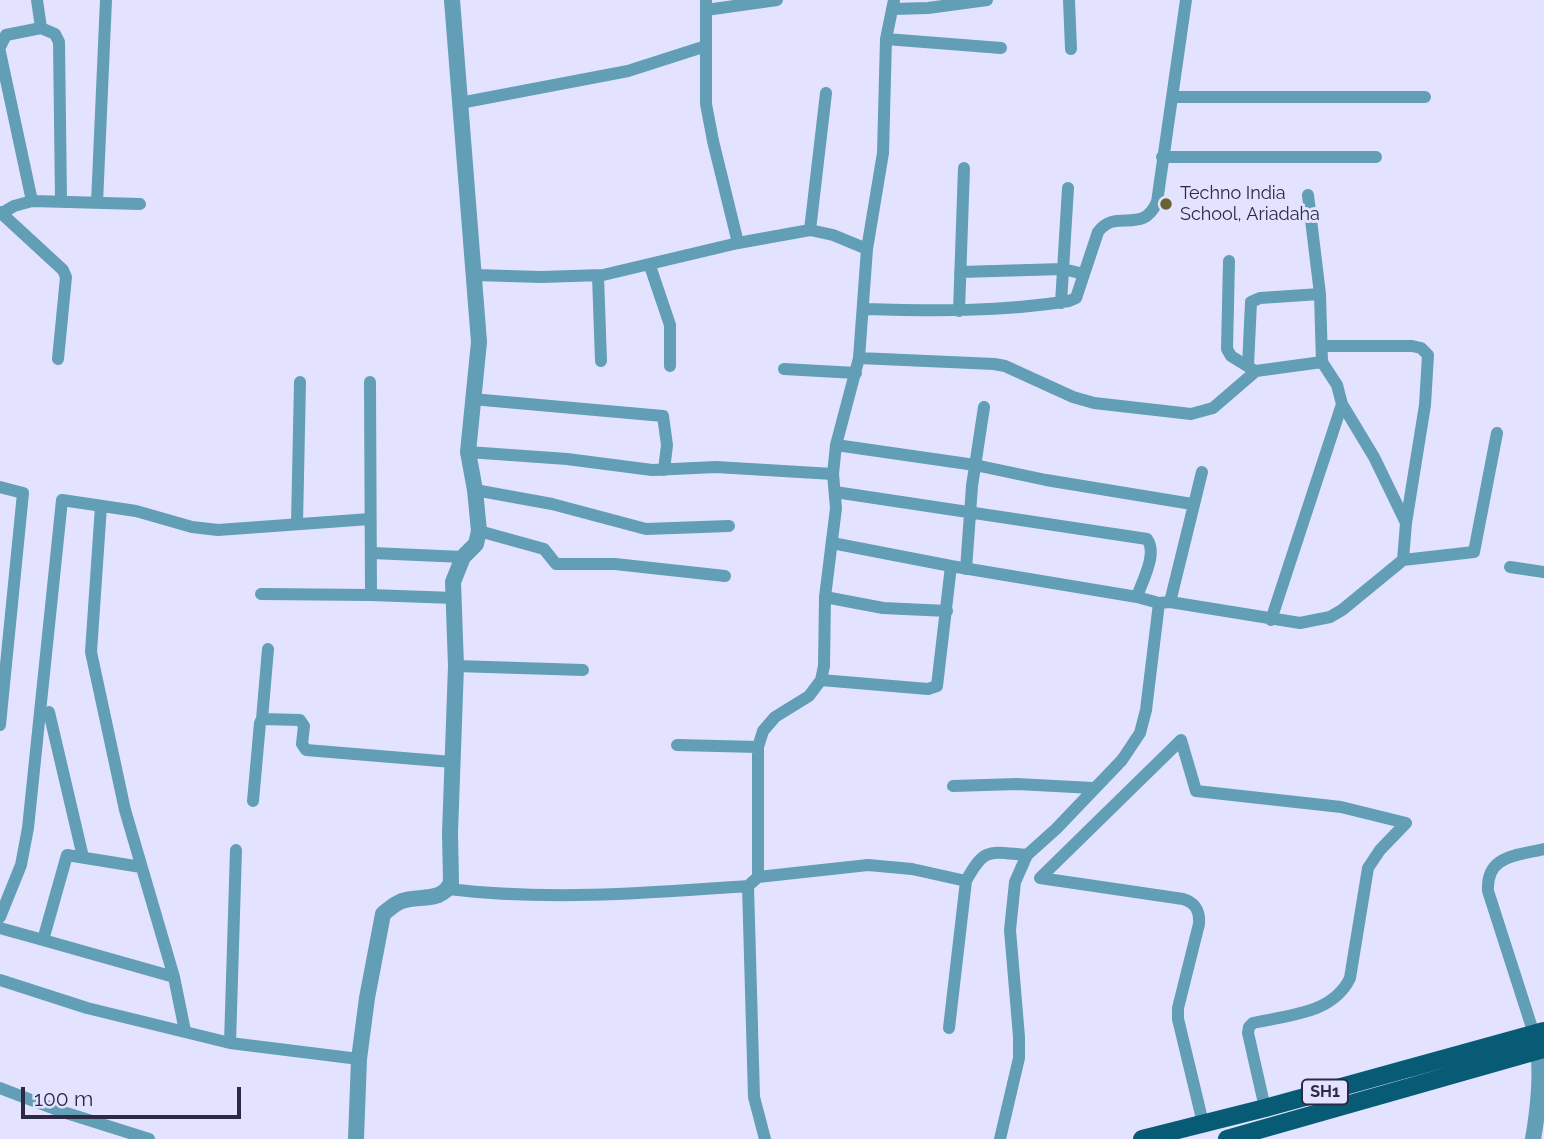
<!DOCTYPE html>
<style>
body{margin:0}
#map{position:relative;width:1544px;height:1139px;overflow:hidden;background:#e3e3ff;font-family:Raleway,sans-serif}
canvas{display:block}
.scale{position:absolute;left:21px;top:1087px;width:220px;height:32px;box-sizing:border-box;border:4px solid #2b2944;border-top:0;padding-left:9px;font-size:21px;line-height:24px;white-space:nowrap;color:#2b2944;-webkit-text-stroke:5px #e3e3ff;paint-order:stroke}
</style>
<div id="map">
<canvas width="1544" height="1139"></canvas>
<div class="scale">100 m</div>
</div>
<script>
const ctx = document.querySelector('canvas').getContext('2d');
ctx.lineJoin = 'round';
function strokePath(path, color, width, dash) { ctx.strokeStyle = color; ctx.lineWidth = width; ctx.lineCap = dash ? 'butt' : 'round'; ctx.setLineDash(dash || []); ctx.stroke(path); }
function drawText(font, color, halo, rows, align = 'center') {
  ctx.font = font + ' Raleway,sans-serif'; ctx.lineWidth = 6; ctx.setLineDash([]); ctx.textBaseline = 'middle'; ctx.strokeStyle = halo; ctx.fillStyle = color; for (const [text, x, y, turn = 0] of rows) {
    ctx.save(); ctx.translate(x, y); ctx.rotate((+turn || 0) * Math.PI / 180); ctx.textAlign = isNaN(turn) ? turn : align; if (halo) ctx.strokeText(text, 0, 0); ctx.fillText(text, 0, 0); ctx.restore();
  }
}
const minor = new Path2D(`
 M37 0 41 28 55 34 59 42 61 201
 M706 0V104L713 141 738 243
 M1069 0 1071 49
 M892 9 928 8 987 0
 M706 10 777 0
 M886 39 1001 48
 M0 47 6 35 41 28
 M0 52 32 201
 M1173 97H1425
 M460 103 628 71 706 46
 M1162 157H1376
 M97 203 106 0
 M0 212 63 270 66 277 58 359
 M2 213 14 206 32 201 140 204
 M810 230 826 93
 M1229 261 1227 349 1231 356 1252 369
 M650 266 670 325V366
 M960 272 1063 269 1084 274
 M475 275 541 277 603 275 738 243 810 230 833 235 867 249
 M598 276 601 361
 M1061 303 1068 188
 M864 309C933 311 1001 312 1069 301L1076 298 1098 232C1116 207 1142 236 1157 202L1186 0
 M959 311 964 168
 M1323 346H1412L1421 348 1428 355 1425 405 1406 523
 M859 358 994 364 1005 366 1073 397 1094 403 1191 414 1213 408 1256 371 1322 362 1320 294 1308 195
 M1322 362 1337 385 1342 404
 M1248 366 1251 302 1260 298 1320 294
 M784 369 856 373
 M370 382 371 595
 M472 399 663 416 667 445 664 470
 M836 445 975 465 1046 480 1192 504
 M468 452 567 459 652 470 716 467 833 474
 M0 487 23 493 0 725
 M475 490 552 504 646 529 729 526
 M835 492 1147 539C1158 554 1142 581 1137 597
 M101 506 91 652 125 810 174 977 185 1031
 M297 524 300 382
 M479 531 544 549 556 564H615L725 576
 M832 543 951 566 1137 597 1159 603
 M372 553 463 557
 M1510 567 1544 572
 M966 569 972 486 984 407
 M261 594 371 595 454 598
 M825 597 883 608 947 611
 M1170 602 1202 472
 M1271 620 1342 404 1374 457 1406 523 1403 560
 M456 666 583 670
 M821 680 928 689 937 686 951 566
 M49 712 83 857
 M262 719 268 649
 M677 745 758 747
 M953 786 1017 784 1093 788
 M253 801 260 723 262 719 300 720 304 726 302 744 306 750 452 762
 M141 867 67 855 43 940 174 977
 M758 877 868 865 912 869 966 881
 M1040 878 1181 740 1196 791 1341 807 1406 823 1380 850 1368 868 1350 978C1333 1014 1288 1015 1253 1023L1249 1027 1248 1033 1265 1108
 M1040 878 1183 899C1196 903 1200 911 1199 924L1178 1008V1019L1203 1123
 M748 886 754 1097 765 1139
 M448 889C548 901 648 893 748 886L758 877V747L763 731 775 717 809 696 821 680 824 666 825 597 836 508 833 474 836 445 859 358 867 249 883 153 886 39 894 0
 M0 917 21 865 28 828 62 500 136 511 192 527 218 530 370 519
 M0 928 43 940
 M0 980 87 1008 230 1043 359 1059
 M949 1028 966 881C985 846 990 852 1027 855
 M1534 1034 1488 891C1486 855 1516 856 1544 849
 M230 1043 236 850
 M0 1088 60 1111 149 1139
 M1000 1139 1019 1058V1037L1010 930 1015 882 1027 855 1056 829 1122 760 1140 733 1146 710 1159 603 1170 602 1300 623 1330 617 1342 610 1403 560 1474 552 1497 433`);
const tertiary = new Path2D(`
 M356 1139 359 1059 367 998 383 914C389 909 394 904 402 901 419 895 443 903 451 882L450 833 456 666 453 582 463 557 476 544 479 531 475 490 468 452 479 342 452 0
 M1533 1139C1538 1111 1543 1067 1536 1039`);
const primary = new Path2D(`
 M1142 1139 1265 1108 1544 1031
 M1227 1139 1544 1049`);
const markers = [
 [1166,204,7,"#686431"]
];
const shields = [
 [1325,1092,46]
];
const shieldNames = [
 ["SH1",1325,1092]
];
const poiNames = [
 ["Techno India",1180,194],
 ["School, Ariadaha",1180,215]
];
strokePath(minor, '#629eb6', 12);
strokePath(tertiary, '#629eb6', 16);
strokePath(primary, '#085b74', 18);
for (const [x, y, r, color] of markers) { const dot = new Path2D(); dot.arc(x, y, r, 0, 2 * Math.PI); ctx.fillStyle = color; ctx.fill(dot); strokePath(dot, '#e3e3ff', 2.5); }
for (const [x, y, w] of shields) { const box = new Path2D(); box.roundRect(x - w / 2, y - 12.5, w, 25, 5); ctx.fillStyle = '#e3e3ff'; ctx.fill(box); strokePath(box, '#2b2944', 2); }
drawText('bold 16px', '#2b2944', null, shieldNames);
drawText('18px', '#2b2944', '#e3e3ff', poiNames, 'left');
</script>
